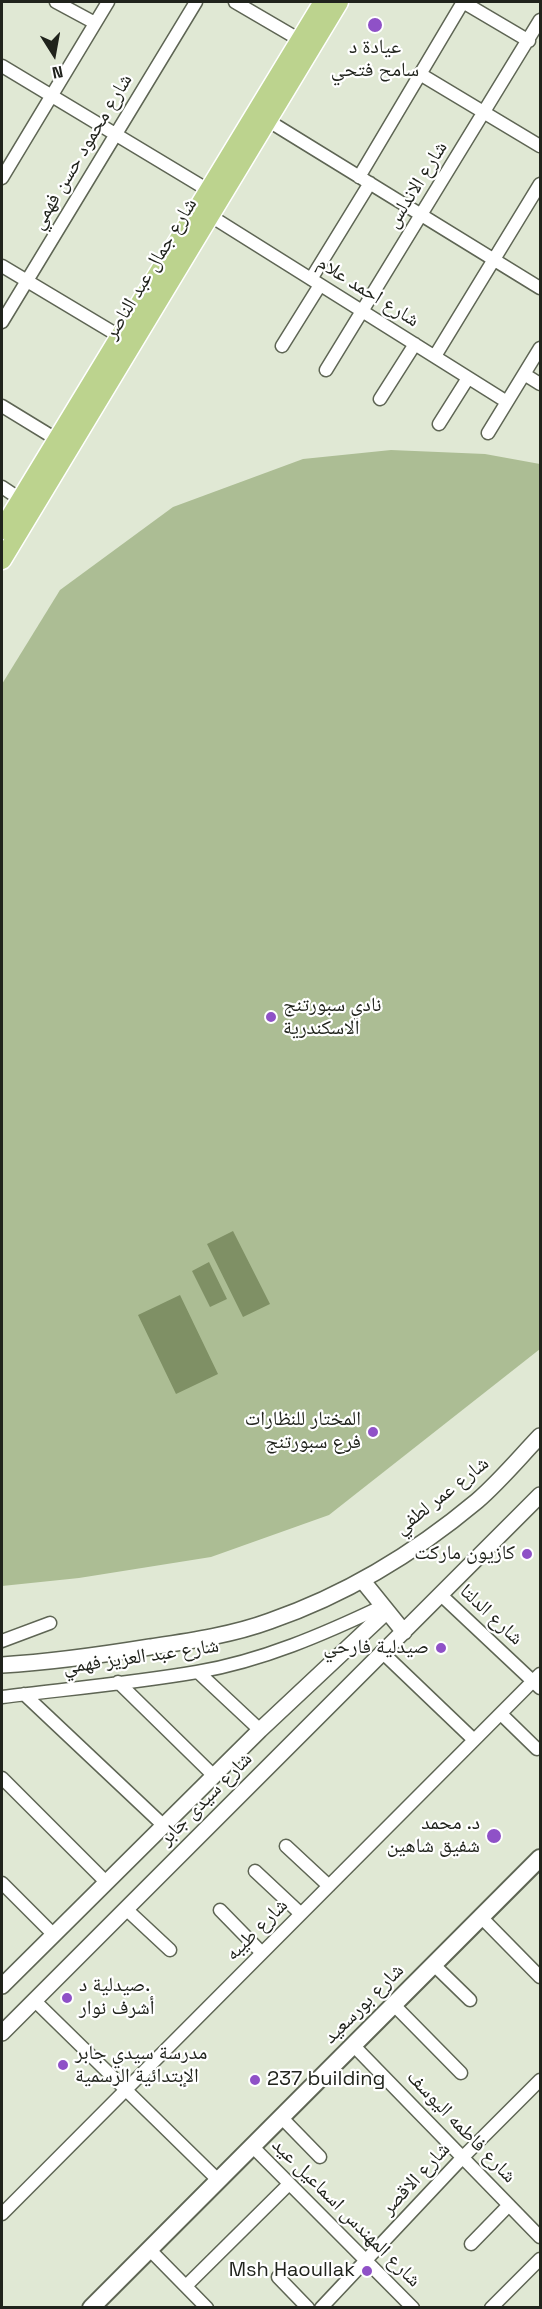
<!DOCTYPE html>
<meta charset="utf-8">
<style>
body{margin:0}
#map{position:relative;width:542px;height:2309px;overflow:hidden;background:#e0e8d4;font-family:"Space Grotesk",sans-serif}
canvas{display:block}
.frame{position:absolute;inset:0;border:3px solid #20231c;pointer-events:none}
.north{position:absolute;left:24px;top:24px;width:60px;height:60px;-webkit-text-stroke:4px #fff;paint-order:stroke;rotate:169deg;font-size:16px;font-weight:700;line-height:24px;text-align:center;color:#20231c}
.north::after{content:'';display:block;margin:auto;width:21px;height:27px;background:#20231c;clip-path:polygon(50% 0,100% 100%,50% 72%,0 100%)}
</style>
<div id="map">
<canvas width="542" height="2309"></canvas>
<div class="frame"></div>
<div class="north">N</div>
</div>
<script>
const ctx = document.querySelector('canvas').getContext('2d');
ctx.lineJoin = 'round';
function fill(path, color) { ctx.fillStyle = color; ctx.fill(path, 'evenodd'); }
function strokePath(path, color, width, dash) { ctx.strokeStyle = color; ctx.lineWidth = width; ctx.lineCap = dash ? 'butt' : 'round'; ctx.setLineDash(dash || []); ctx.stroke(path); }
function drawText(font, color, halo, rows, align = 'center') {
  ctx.font = font + ' "Space Grotesk","Noto Naskh Arabic",sans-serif'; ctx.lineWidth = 4.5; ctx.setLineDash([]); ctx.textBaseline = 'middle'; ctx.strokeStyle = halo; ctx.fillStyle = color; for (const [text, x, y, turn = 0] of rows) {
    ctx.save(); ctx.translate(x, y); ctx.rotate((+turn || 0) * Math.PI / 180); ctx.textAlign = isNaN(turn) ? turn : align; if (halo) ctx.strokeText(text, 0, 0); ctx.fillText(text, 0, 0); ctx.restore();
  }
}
const green = new Path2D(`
 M391 450 485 454 540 464V1349L329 1515 211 1557 79 1578 2 1586V684L60 590 173 507 303 459Z`);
const water = new Path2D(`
 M233 1231 270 1304 243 1317 207 1244Z
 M209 1262 227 1299 210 1307 192 1271Z
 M180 1295 218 1374 176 1394 138 1315Z`);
const minor = new Path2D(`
 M56 2 95 23
 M235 2 300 40
 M463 2 529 41
 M2 66 208 190
 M420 74 540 146
 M267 120 540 288
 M359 177 463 2
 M2 178 108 2
 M209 215 507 402
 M2 266 119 336
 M311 279 370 183
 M2 322 196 2
 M282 346 320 285
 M435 356 540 184
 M326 370 540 20
 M524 374 540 384
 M380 399 415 344
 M2 406 56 439
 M439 424 468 378
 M488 433 540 348
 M2 487 20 499
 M441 1595 540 1688
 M2 1641 50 1623
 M383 1653 474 1740
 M198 1672 260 1730
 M118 1682 213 1775
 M24 1694 163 1825
 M2 1697C67 1689 133 1683 197 1672 262 1661 324 1634 383 1606
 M501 1714 537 1749
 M2 1778 106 1882
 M286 1846 329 1886
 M255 1871 301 1914
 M2 1883 53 1934
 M126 1909 170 1950
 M220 1910 262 1953
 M481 1917 540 1977
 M434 1965 470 2000
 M34 2000 218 2180
 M394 2005 461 2073
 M353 2045 540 2237
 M281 2117 320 2157
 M252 2146 413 2308
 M2 2214 540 1674
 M471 2244 509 2205
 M149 2249 207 2308
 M278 2277 308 2308
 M186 2286 289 2184
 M321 2308 463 2157 540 2080
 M491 2308 540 2259`);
const tertiary = new Path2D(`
 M362 1580 404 1632
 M2 1665C51 1662 101 1655 150 1647 190 1641 232 1635 270 1621 345 1595 416 1552 477 1501 500 1481 519 1458 540 1436
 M2 1986 260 1730 387 1611
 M2 2033 540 1495`);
const secondary = new Path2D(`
 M91 2308 540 1858`);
const primary = new Path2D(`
 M2 530 323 2
 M2 560 339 2`);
const markers = [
 [375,25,8,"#8f51c7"],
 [271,1017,6,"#8f51c7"],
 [373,1432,6,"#8f51c7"],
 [527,1554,6,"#8f51c7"],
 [441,1648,6,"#8f51c7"],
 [494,1836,8,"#8f51c7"],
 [67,1998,6,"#8f51c7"],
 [63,2065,6,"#8f51c7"],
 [255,2080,6,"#8f51c7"],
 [367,2271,6,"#8f51c7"]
];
const poiNames = [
 ["عيادة د",375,48,"center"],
 ["سامح فتحي",375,71,"center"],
 ["نادي سبورتنج",283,1006,"left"],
 ["الاسكندرية",283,1029,"left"],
 ["المختار للنظارات",361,1420],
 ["فرع سبورتنج",361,1443],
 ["كازيون ماركت",515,1554],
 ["صيدلية فارحي",429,1648],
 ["د. محمد",480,1824],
 ["شفيق شاهين",480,1847],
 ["صيدلية د.",79,1986,"left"],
 ["أشرف نوار",79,2009,"left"],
 ["مدرسة سيدي جابر",75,2054,"left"],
 ["الإبتدائية الرسمية",75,2077,"left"],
 ["237 building",267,2080,"left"],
 ["Msh Haoullak",355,2271]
];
const streetNames = [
 ["شارع محمود حسن فهمي",82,152,-59],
 ["شارع الاندلس",417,185,-58],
 ["شارع جمال عبد الناصر",151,269,-59],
 ["شارع احمد علام",368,292,32],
 ["شارع عمر لطفي",442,1496,-38],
 ["شارع الدلتا",491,1615,43],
 ["شارع عبد العزيز فهمي",141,1657,-8],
 ["شارع سيدى جابر",206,1799,-45],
 ["شارع طيبه",257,1930,-45],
 ["شارع بورسعيد",364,2004,-45],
 ["شارع فاطمه اليوسف",461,2127,46],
 ["شارع الاقصر",416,2179,-47],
 ["شارع المهندس اسماعيل عيد",346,2213,45]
];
fill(green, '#acbd94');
fill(water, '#7f9065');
strokePath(minor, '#5e6554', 15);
strokePath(tertiary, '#5e6554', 18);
strokePath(secondary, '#5e6554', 20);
strokePath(primary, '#fff', 21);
strokePath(minor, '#fff', 12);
strokePath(tertiary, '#fff', 15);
strokePath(secondary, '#fff', 16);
strokePath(primary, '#bcd38e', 18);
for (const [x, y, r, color] of markers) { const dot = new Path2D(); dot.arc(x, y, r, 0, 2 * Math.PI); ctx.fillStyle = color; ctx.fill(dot); strokePath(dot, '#fff', 2); }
drawText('20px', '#20231c', '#fff', poiNames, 'right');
drawText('20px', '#20231c', '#fff', streetNames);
</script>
